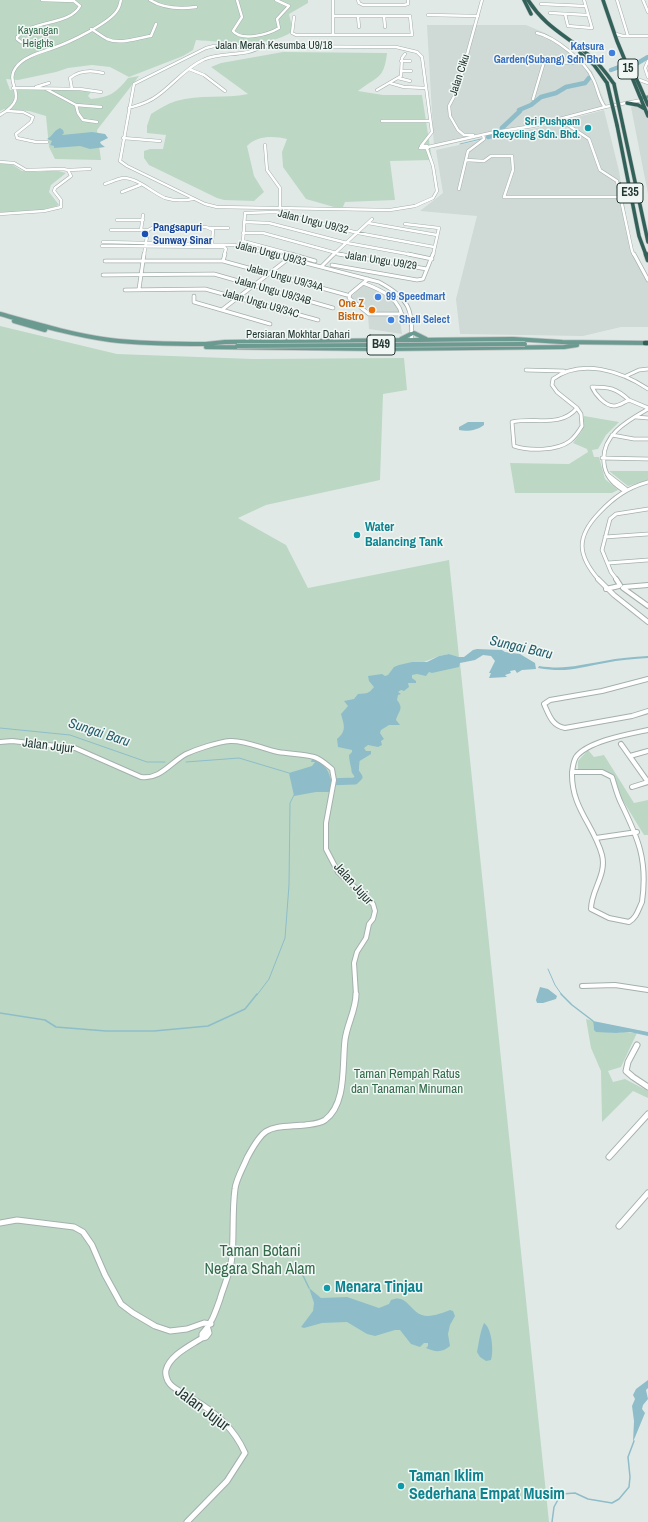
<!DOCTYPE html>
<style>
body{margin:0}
canvas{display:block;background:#e1e9e6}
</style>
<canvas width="648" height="1522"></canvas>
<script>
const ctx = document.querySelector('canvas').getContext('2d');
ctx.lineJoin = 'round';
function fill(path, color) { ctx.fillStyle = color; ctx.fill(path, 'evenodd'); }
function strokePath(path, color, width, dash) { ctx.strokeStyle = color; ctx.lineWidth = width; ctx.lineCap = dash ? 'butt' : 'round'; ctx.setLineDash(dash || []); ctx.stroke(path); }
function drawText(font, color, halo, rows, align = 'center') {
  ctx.font = font + ' "Archivo Narrow",sans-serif'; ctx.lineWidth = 3; ctx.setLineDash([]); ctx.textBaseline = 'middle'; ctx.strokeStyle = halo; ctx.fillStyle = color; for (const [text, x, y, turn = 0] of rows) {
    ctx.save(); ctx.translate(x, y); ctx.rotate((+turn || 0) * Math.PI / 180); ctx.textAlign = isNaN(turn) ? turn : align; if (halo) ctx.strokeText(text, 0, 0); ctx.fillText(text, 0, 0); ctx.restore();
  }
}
const built = new Path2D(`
 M427 25H526L545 33 579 59 592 71 606 105 590 112 434 148Z
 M648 101V194L631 107Z
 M604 110 619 171 631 247 642 271 648 279V327H621L583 336 460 334 456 299 477 216 420 211 443 193 436 150 541 127Z
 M364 285 379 291 398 307 402 334 369 329 368 315H371L369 310 351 297Z`);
const green = new Path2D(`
 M0 0H308V3L289 14 293 31C269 49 225 42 196 40L193 50 183 56 129 77 110 67 92 65 68 68 56 72 18 80 6 79 10 90H84L91 92 88 96 91 99C110 97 116 93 128 78L139 76 97 130 101 160 55 159 49 147 46 116 29 111 4 109 0 111Z
 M283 52 387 53C384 80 377 76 358 91L383 95H422L432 160 390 161 395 200 345 202 343 207H334L306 199 283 167 282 152 287 139C275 136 257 135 247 146L254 176 264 192 254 201 224 200 217 198 149 165 144 158V151L150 149H163L166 135 147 133V126L151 114C159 109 167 104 176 101 199 94 225 99 248 94L211 67 221 63Z
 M0 163 13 165 22 171 39 172 55 170 66 173 51 185 49 192 59 205C41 211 19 215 0 212Z
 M0 326 117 354 253 359 404 358 407 390 383 394 380 480 266 505 238 518 286 545 308 588 449 560 459 657 449 654 439 656 424 662 460 663 549 1522H0Z
 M584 416 619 422 606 435 598 449 592 450 594 457H599L605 479 618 490 612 493H515L510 463 569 464 588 452 587 449 573 443 582 431Z
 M609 471H648V480L628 486Z
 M588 750 594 757 604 755 634 803 648 800V835H644L622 799 614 775 606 771 578 770V761Z
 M586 1019 593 1021 594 1030 616 1033 624 1032 637 1033 621 1067 608 1071 613 1082 625 1079 648 1091V1098L633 1091 602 1122 601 1071 591 1048Z`);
const water = new Path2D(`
 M60 128 63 130 64 133 62 135 92 132 105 134 108 138 100 142 101 144 105 147 90 149 80 146 54 148V146L50 145 52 141 47 139C54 135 52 132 60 128Z
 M484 422V425C478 430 467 432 459 430V427L468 422Z
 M477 649 502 650 505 652 520 654 535 663 536 669 522 670 517 673 515 670 510 671 511 673 505 675 507 677 489 678 491 673H489L495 661 491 656 483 655 475 660 460 663 459 667 432 673 429 672 426 676 417 674 412 675V678L416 681V683H408L409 687 404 691 401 690 398 692 401 694 398 695 397 700C404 709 399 710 396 720L400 725H389L381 730 380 733 384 739 381 741 382 745 378 747 368 745 364 748 366 751H371V754L358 762 359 769 357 772 352 771C351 768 349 759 349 755L352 752V750L338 747 337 739C347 731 344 725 341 714L348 706 344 701 354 699 358 694C368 693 368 694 374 687L369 681 368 676 382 674 385 676 388 675 394 667 399 665 412 662H427L439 656 449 654 459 657H464L473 650Z
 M648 656V658C634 659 619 660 605 663 578 668 566 673 538 668L539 666C565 670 579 665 604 661 619 658 633 657 648 656Z
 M312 759C327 763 333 776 330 791V792H316L294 796 289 773 312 766 315 762H311Z
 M540 987 548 989 557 996 556 999 543 1003H537L536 1000Z
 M593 1021 648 1032V1036L630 1032 616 1033 596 1032 594 1030Z
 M309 1288 321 1298 347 1297 379 1308 389 1304 391 1300C406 1293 410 1311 422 1315 430 1318 442 1313 450 1310L453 1311 455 1316 450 1325 448 1334 450 1346C442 1353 435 1352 426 1348L428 1346V1343H424L420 1347 411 1344 400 1330H395L375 1336 367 1334 347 1322 322 1323 304 1328 301 1327 313 1311 314 1303Z
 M484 1323C492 1328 494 1352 491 1360L486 1361 480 1357 477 1352C479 1342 480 1332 484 1323Z
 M648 1380V1388L646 1390 648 1399 643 1405 642 1409 645 1413 633 1442 634 1421 632 1406 635 1399 633 1395 636 1389Z`);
const streamFar1 = new Path2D(`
 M460 144 481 139
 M0 728 70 735 147 762H165
 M186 762 239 758 289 773
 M548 969 555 985 562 995
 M257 995 269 979 285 938 289 885 290 803 294 795`);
const stream = new Path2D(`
 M561 994 572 1005 593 1021
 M0 1013 45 1020 56 1027 106 1031H154L208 1026 245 1009 257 994
 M298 1265 309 1288
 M552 1522 554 1507 561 1494 575 1493 588 1499 612 1503 619 1499 629 1487 630 1477 628 1457 634 1441`);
const riverFar1 = new Path2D(`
 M636 64 648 57
 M611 70 619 67
 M502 128 520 111 519 110 531 105 541 97 556 93 566 87 585 83 589 78
 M488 137 502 133`);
const river = new Path2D(`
 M327 782 355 781 359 777 355 771 356 762`);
const minorFar3 = new Path2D(`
 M42 0 74 1 80 6C69 26 34 19 17 37V39L21 42 53 48
 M150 0C164 9 180 9 196 7
 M237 0 242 17 233 31C242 42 269 34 279 28L277 19 289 6 276 0
 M333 0V35
 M358 0 359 3 363 5H404L408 4V0
 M617 0 628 36
 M643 0 648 12
 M541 4 585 6
 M550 13 588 15
 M565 14 568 26 592 28 584 0
 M428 15 478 16
 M358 16 359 27
 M384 16 385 27
 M294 17 292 33 296 35H412L410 16H333
 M91 29C97 32 101 36 107 39 120 45 137 38 151 36L156 24
 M537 33C555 37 586 62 593 79 598 88 598 99 605 107
 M616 34 623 36H648
 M401 61H410
 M648 61 645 68 648 77
 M189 69 204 75 225 91
 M401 71H411
 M398 78 410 81
 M637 79 648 83
 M390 83 404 87 426 88
 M36 87 49 83
 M13 88 80 89 101 92
 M46 89 76 105 101 107
 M72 89 70 78C80 70 91 70 103 73
 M377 90 401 76 402 58 405 54
 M533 99 544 62 582 63
 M76 105 78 113 83 120 97 122
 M129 108C139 105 148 103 157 96 173 85 185 68 203 60 221 51 245 58 262 46
 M7 111 23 112 33 117 31 122 16 134 17 138 36 142H47
 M0 115C34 95 1 85 17 66 25 56 42 52 53 48 68 43 111 23 118 9 120 6 120 3 121 0
 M559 119 589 139 600 170 617 181 632 251 634 255
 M382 121H430
 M473 135H464L458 130 450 116 449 106 457 91 482 0
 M123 138 160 141
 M265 145 267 170 280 188V209
 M421 146 432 132 422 57 417 52 396 47 214 46 206 48 134 84 120 161 127 166 205 204 217 207 390 210 415 206 433 198 437 191 433 166 427 149
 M423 146H427L428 148H420Z
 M428 147 495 132 533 126 605 107 642 100
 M466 160 484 161 491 156H512L513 170 504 197H621
 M0 162 14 163 26 170 63 169 68 170 71 176 55 188 54 191 61 200V207L44 211 0 214
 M68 170 90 169
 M105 184C111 182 117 179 123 178 136 177 153 193 165 198 175 201 183 201 193 199
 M459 189 468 151 484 139 483 135
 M122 192 140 185
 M143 215 141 230H148L144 255
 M117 220H143
 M244 222 269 223 347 243 413 255
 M368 223 437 235
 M405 224 439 228 433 255
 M211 228H228
 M111 230H141
 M148 230 154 227H206L213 230 212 243
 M243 233H263L344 255
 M103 242 234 245 275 255
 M102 246 224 247 226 249 224 255
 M295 255 243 241 245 213 276 212 358 233 434 247
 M333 255 372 219`);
const minorFar2 = new Path2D(`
 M271 254 379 282C409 298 414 310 411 343
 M291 254 315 261
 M338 254 427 269
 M408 254 432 259
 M634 254 648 280
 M105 261H223L347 295
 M223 261 225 254
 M332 265 417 280 423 279 433 254
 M321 267 334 254
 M103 275 214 274 333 308
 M368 279 350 294 349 298 369 314H402
 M363 283C382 290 402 299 403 322H413
 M139 289 144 254
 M125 290 205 289 318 320
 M194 296V302L270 324
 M223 309 288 259
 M526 370 564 371
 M626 376 639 370 648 369
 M592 387C609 387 616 388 629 400 624 402 619 406 614 406 605 406 595 394 592 387Z
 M629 400 648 408
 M577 408 581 414 582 426C579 431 575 437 570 441 557 451 529 451 514 446L512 422C534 417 561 428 577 408Z
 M577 408 557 392 552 385 553 379C581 358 621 371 648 389
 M636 417 648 418
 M612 435 634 439H648
 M602 458 648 459
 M607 474 626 489
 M623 490C613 484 605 475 604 463 601 435 627 421 648 409
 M605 537 648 534
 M608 563 648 560
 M599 580C577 555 576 537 599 513 614 497 627 488 648 482
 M617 580 611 572 602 550 610 519 616 514 648 509`);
const minorFar1 = new Path2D(`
 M598 579 614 595 648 622
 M616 579 620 585
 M624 587 648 585
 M623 588 648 606
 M606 589 619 586
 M648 679 602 691 550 700 544 704C549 715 552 726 565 728L632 716 648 711
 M0 742 12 741 75 748 141 777C160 780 171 762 186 754 197 749 218 742 230 741 246 740 262 749 278 752 290 754 303 754 314 757 321 759 327 765 332 769L334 780 326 823V849L338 872 373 904 375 911 373 919 369 924 366 938 357 952 354 963 356 995
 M621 744 648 782
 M630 756 648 751
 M572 772H602L612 777C615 786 617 795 621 803 638 838 648 860 642 902 638 910 637 917 629 922L609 918 591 909C591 890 607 875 602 855 594 825 571 808 572 772Z
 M572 772C573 767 573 762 576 757 588 741 629 734 648 730
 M632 787 648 782
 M596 838 637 832
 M582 986 615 985 648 990`);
const minor = new Path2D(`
 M637 1045 628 1062 626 1071 633 1077 648 1087
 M609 1157 648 1114
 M0 1223 17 1220 74 1227 83 1232 92 1245 105 1275 121 1304 133 1313 155 1326 170 1331 187 1329 204 1323 211 1324
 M619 1226 648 1193
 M202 1338 206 1337 209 1333 208 1329
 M187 1522 227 1481 245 1453C234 1428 216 1413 193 1399 186 1394 175 1390 170 1384 167 1381 165 1374 166 1370 170 1355 190 1346 202 1338V1334C212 1323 215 1313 220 1299 224 1285 231 1271 232 1256 234 1234 232 1211 235 1189 236 1179 243 1168 247 1158 265 1124 268 1128 305 1125 312 1124 319 1124 325 1120 347 1104 342 1064 345 1040 347 1024 356 1010 356 994`);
const majorFar1 = new Path2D(`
 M641 98 648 97`);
const major = new Path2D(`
 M0 314C36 324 73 335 110 340 143 344 175 344 208 344
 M14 321 45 330
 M414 333 426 339
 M401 339 411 334
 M559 342 648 343
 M206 344 225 342 513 339 562 342
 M206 347 382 349 564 347 577 345`);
const highwayFar1 = new Path2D(`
 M524 0 531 14
 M528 0C546 28 566 35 590 56 600 64 607 74 614 84
 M603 0 617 41 648 116
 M580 53 594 65 607 83
 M634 73 648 105
 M627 103 638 105 645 109
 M617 125 639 236 646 255
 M623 126 648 242`);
const highway = new Path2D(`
 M646 254 648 260
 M645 343H648`);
const majorBridge = new Path2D(`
 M237 346 525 344`);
const highwayBridge = new Path2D(`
 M607 83 617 125
 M614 84 623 126`);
const markers = [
 [612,53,4,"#3f7fe0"],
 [588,128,4,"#0f9aa8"],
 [145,234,4,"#1a4fb4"],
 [378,297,4,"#3f7fe0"],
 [372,310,4,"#e8710a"],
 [391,320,4,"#3f7fe0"],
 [357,535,4,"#0f9aa8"],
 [327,1288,4,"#0f9aa8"],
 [401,1486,4,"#0f9aa8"]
];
const farParknames = [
 ["Kayangan",38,31],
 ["Heights",38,44]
];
const farStreetnames = [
 ["Jalan Merah Kesumba U9/18",274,46],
 ["Jalan Ciku",460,75,-72],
 ["Jalan Ungu U9/32",313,222,14],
 ["Jalan Ungu U9/33",271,254,14],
 ["Jalan Ungu U9/29",381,261,9],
 ["Jalan Ungu U9/34A",285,278,15],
 ["Jalan Ungu U9/34B",273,291,16],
 ["Jalan Ungu U9/34C",261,304,16],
 ["Persiaran Mokhtar Dahari",298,335]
];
const farShopnames = [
 ["Katsura",604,47,"right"],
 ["Garden(Subang) Sdn Bhd",604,60,"right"],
 ["99 Speedmart",386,297],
 ["Shell Select",399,320]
];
const farCulturenames = [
 ["Sri Pushpam",580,122],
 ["Recycling Sdn. Bhd.",580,135]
];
const farTransitnames = [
 ["Pangsapuri",153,228],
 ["Sunway Sinar",153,241]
];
const farFoodnames = [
 ["One Z",364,304],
 ["Bistro",364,317]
];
const shields = [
 [628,69,20],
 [630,193,26],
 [381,345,28]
];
const shieldNames = [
 ["15",628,69],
 ["E35",630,193],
 ["B49",381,345]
];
const cultureNames = [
 ["Water",365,528],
 ["Balancing Tank",365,543]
];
const streetNames = [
 ["Jalan Jujur",48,746,7],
 ["Jalan Jujur",353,884,48]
];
const parkNames = [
 ["Taman Rempah Ratus",407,1075],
 ["dan Tanaman Minuman",407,1090]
];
const waterNames = [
 ["Sungai Baru",521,648,13],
 ["Sungai Baru",99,733,18]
];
const nearParknames = [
 ["Taman Botani",260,1252],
 ["Negara Shah Alam",260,1270]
];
const nearCulturenames = [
 ["Menara Tinjau",335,1288],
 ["Taman Iklim",409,1477],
 ["Sederhana Empat Musim",409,1495]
];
const nearStreetnames = [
 ["Jalan Jujur",202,1409,37]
];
fill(built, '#cfd9d5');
fill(green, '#bcd8c5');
fill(water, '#8ebdc9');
strokePath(streamFar1, '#8ebdc9', 1);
strokePath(stream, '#8ebdc9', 1.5);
strokePath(riverFar1, '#8ebdc9', 4.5);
strokePath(river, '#8ebdc9', 7);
strokePath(minorFar3, '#a4b0ad', 3.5);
strokePath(minorFar2, '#a4b0ad', 4.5);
strokePath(minorFar1, '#a4b0ad', 6);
strokePath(minor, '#a4b0ad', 7);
strokePath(majorFar1, '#bdc3c2', 4);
strokePath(major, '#bdc3c2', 5.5);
strokePath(highwayFar1, '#bdc3c2', 4.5);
strokePath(highway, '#bdc3c2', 6);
strokePath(minorFar3, '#fff', 2.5);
strokePath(minorFar2, '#fff', 3);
strokePath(minorFar1, '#fff', 4);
strokePath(minor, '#fff', 5);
strokePath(majorFar1, '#6a9a90', 3);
strokePath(major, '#6a9a90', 4);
strokePath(highwayFar1, '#326159', 3.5);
strokePath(highway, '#326159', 4.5);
strokePath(majorBridge, '#bdc3c2', 5.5, []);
strokePath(highwayBridge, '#bdc3c2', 4.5, []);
strokePath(majorBridge, '#6a9a90', 4);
strokePath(highwayBridge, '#326159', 3.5);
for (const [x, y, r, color] of markers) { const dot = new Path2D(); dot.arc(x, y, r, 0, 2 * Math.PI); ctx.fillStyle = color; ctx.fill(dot); strokePath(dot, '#f1f7f4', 1.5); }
drawText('11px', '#326a4a', '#f1f7f4', farParknames);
drawText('11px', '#233833', '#f1f7f4', farStreetnames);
drawText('bold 11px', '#366cbe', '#f1f7f4', farShopnames, 'left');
drawText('bold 11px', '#0d838f', '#f1f7f4', farCulturenames, 'right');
drawText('bold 11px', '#164399', '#f1f7f4', farTransitnames, 'left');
drawText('bold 11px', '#c56008', '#f1f7f4', farFoodnames, 'right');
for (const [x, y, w] of shields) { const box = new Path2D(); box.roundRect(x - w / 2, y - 10, w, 20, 3); ctx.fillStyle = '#f1f7f4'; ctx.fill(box); strokePath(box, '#233833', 1); }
drawText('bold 12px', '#233833', null, shieldNames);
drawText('bold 13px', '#0d838f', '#f1f7f4', cultureNames, 'left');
drawText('13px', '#233833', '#f1f7f4', streetNames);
drawText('13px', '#326a4a', '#f1f7f4', parkNames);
drawText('italic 14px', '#245e6d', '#f1f7f4', waterNames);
drawText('16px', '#326a4a', '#f1f7f4', nearParknames);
drawText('bold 16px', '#0d838f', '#f1f7f4', nearCulturenames, 'left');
drawText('16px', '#233833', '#f1f7f4', nearStreetnames);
</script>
